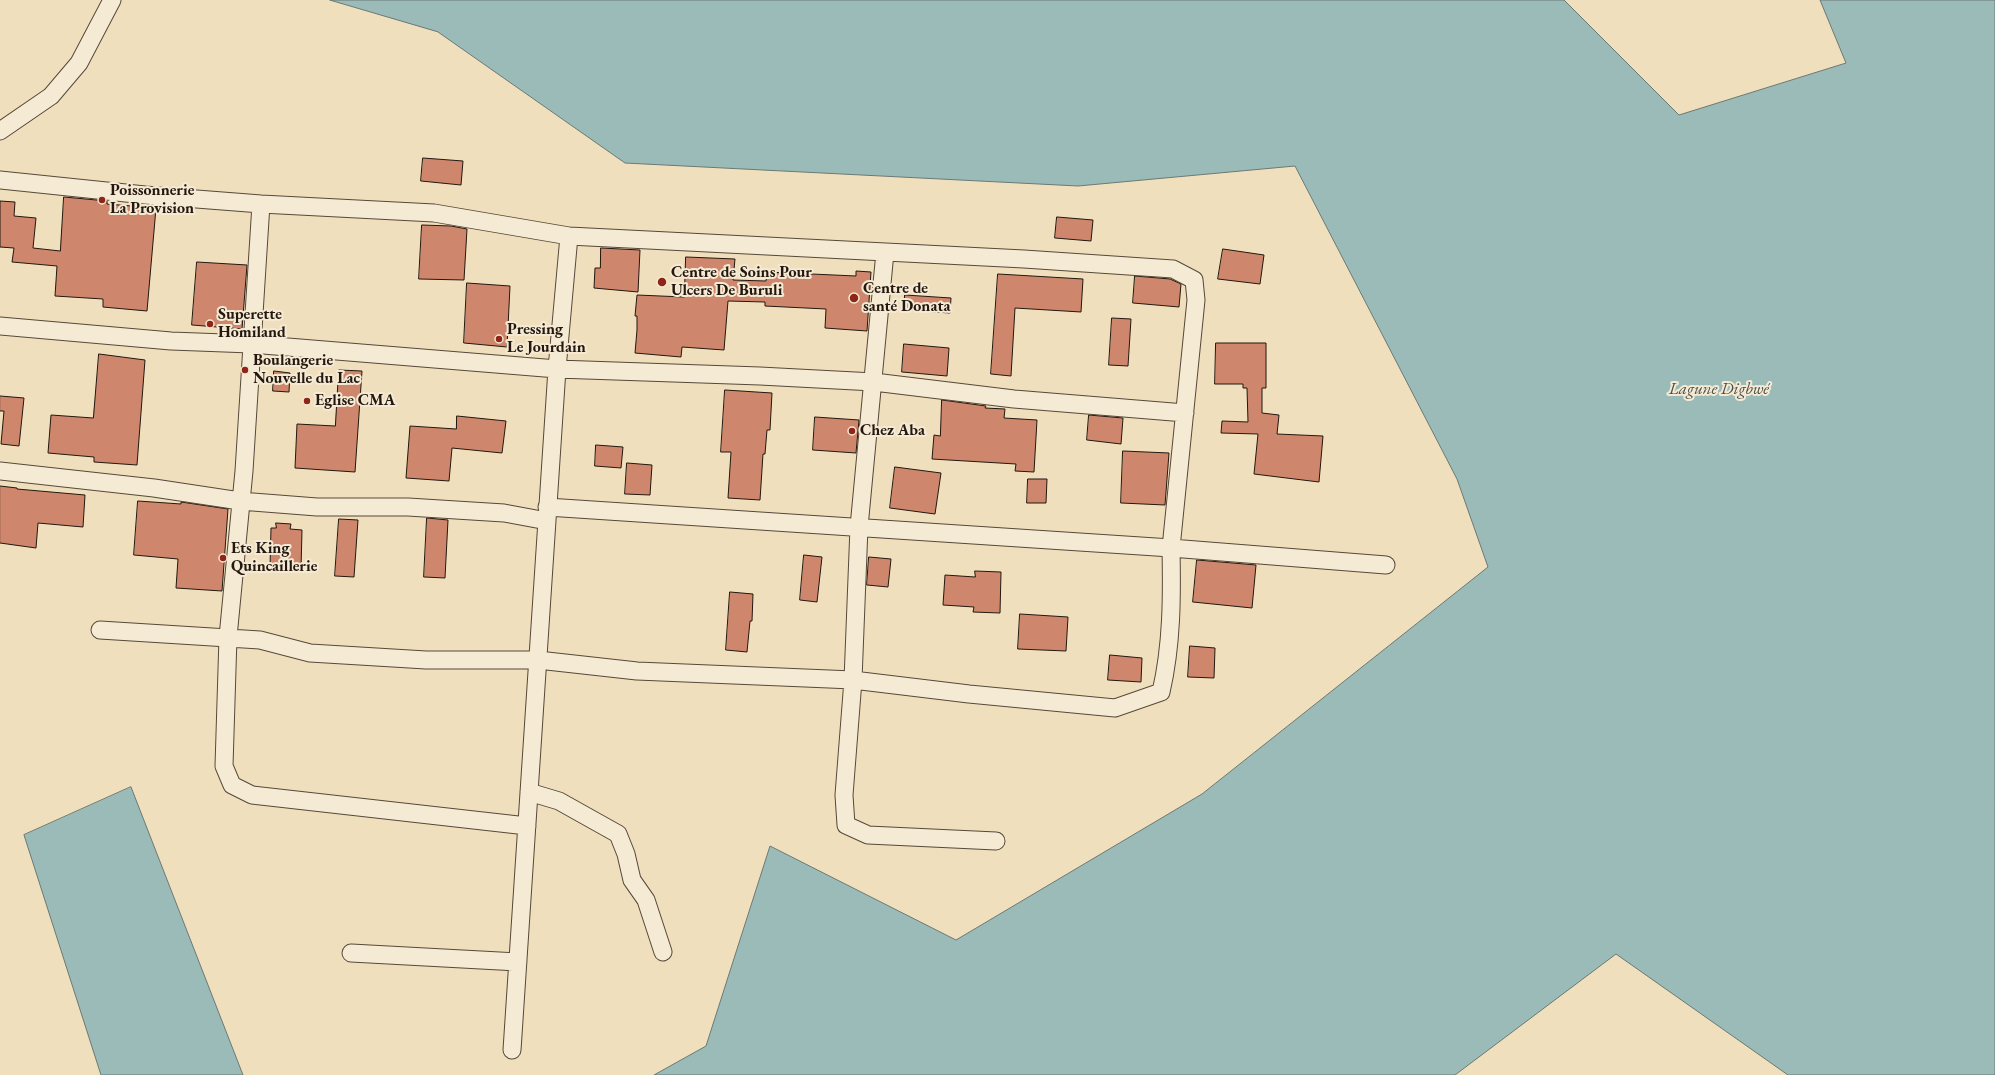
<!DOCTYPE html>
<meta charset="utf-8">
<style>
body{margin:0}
canvas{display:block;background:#f0dfbd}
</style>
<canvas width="1995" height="1075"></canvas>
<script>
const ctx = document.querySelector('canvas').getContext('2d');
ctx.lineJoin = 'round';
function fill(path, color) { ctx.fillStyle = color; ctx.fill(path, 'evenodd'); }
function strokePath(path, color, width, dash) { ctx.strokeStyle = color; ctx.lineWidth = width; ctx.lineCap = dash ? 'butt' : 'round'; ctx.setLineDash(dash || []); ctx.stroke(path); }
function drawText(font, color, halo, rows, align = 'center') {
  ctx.font = font + ' "EB Garamond",serif'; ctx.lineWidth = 4; ctx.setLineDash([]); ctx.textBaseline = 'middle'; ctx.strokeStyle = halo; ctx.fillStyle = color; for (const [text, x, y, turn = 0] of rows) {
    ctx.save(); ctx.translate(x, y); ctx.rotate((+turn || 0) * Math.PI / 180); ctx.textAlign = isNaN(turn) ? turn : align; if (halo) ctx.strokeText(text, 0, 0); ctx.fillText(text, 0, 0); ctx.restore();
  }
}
const water = new Path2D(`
 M330 0H1564L1679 115 1846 63 1820 0H1995V1075H1788L1616 954 1455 1075H654L706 1046 770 846 956 940 1202 794 1488 567 1457 479 1295 166 1078 186 625 163 438 32Z
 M131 787 243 1075H101L24 835Z`);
const building = new Path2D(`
 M423 158 463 161 461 185 421 181Z
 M64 197 107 201V204L156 208 147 311 103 307V299L55 296 57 266 12 262 14 248 0 247V201L15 202 14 216 36 218 33 248 60 251Z
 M1057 217 1093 220 1091 241 1055 238Z
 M422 225 451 226 467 229 464 280 419 279Z
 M601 248 640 250 638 292 594 288 595 268H600Z
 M1223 249 1264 255 1260 284 1218 279Z
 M686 257 735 259 733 280 766 281 767 272 856 276V271L871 272 867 331 825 328 826 309 765 306V302L728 301 724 350 682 347 681 357 635 353 637 330V316H635L637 295 684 297Z
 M197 262 247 265 242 329 192 325Z
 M998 274 1083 279 1081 312 1015 308 1011 376 991 374Z
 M1135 276 1170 279 1181 284 1179 307 1133 303Z
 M467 283 510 286 507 347 464 343Z
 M905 295 951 298 950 313 904 310Z
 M1112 318 1131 319 1128 366 1109 365Z
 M1216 343H1266V388H1262V413L1279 415 1277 434 1323 436 1319 482 1254 474 1258 434 1221 433 1222 421 1248 422 1247 388H1243V384H1215Z
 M904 344 949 348 947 376 902 372Z
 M99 354 145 360 137 465 94 462V457L48 453 51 415 93 418Z
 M339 370 362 371 355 472 295 468 297 424 335 426Z
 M274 371 290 373 289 392 273 391Z
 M725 390 772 393 770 430H767L765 454H763L760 500 728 498 731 452H721Z
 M0 396 24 398 19 446 1 444 4 411H0Z
 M942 400 986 406 985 408 1005 409 1004 418 1037 420 1034 472 1015 471 1016 464 932 459 934 435 940 436Z
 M1089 415 1123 418 1121 444 1087 440Z
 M457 416 506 421 502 453 452 448 449 481 406 478 410 426 456 429Z
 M815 417 859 420 856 453 813 450Z
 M596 445 623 447 621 468 595 466Z
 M1123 451 1169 453 1165 505 1121 503Z
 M627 463 652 465 650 495 625 494Z
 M895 467 941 473 935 514 890 508Z
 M1028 479H1047L1046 503H1027Z
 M0 486 17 488V489L85 495 83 527 38 523 36 548 0 543Z
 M138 501 181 504V502L228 509 222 591 176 588 178 559 134 555Z
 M427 518 448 520 445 578 424 577Z
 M339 519 358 520 354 577 335 576Z
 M276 523 291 524 290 529 302 530 301 569 270 567 271 528H276Z
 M804 555 822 557 817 602 800 600Z
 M869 557 891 559 888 587 867 585Z
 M1197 560 1256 565 1252 608 1193 602Z
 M975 571 1001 572 1000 613 973 612 974 607 943 605 945 575 975 577Z
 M730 592 753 594 752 621H750L747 652 726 650Z
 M1020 614 1068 617 1066 651 1018 649Z
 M1190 646 1215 648 1214 678 1188 677Z
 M1110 655 1142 658 1141 682 1108 680Z`);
const street = new Path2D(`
 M0 131 51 96 79 63 112 0
 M0 180 145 195 261 204 434 213 569 236 1024 259 1173 269 1194 280 1196 300 1171 548C1172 596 1172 645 1161 692L1115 708 969 694 853 680 637 671 538 660H426L310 653 260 640 100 630
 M261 204 244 471 228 637 224 766 232 785 252 795 527 826
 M885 252 859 527 853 680 844 795 846 825 868 835 996 841
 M0 326 171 341 251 344 557 369 760 376 874 382 1014 399 1185 413
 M0 471 154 488 240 501 317 507H408L504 513 547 521
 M547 507 1171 548 1386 565
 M529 792 559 801 618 834 626 854 632 880 646 900 663 952
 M351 953 518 962
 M512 1050 557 369 569 236`);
const markers = [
 [102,200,4,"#8f2418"],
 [662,282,5,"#8f2418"],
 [854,298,5,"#8f2418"],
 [210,324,4,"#8f2418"],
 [499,339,4,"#8f2418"],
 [245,370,4,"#8f2418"],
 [307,401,4,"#8f2418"],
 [852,431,4,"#8f2418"],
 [223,558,4,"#8f2418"]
];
const poiNames = [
 ["Poissonnerie",110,191],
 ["La Provision",110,209],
 ["Centre de Soins Pour",671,273],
 ["Ulcers De Buruli",671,291],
 ["Centre de",863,289],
 ["santé Donata",863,307],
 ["Superette",218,315],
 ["Homiland",218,333],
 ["Pressing",507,330],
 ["Le Jourdain",507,348],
 ["Boulangerie",253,361],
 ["Nouvelle du Lac",253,379],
 ["Eglise CMA",315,401],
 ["Chez Aba",860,431],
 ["Ets King",231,549],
 ["Quincaillerie",231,567]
];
const waterNames = [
 ["Lagune Digbwé",1719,389]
];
fill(water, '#9bbbb8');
strokePath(water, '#6b7974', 1);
fill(building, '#ce876c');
strokePath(building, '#23170f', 1);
strokePath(street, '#56493a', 19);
strokePath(street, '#f5ead4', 17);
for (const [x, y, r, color] of markers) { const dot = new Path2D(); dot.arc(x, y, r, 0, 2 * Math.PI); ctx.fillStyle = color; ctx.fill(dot); strokePath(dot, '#f5ead4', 1.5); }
drawText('bold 16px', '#23170f', '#f5ead4', poiNames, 'left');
drawText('italic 17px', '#4d504a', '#f5ead4', waterNames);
</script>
